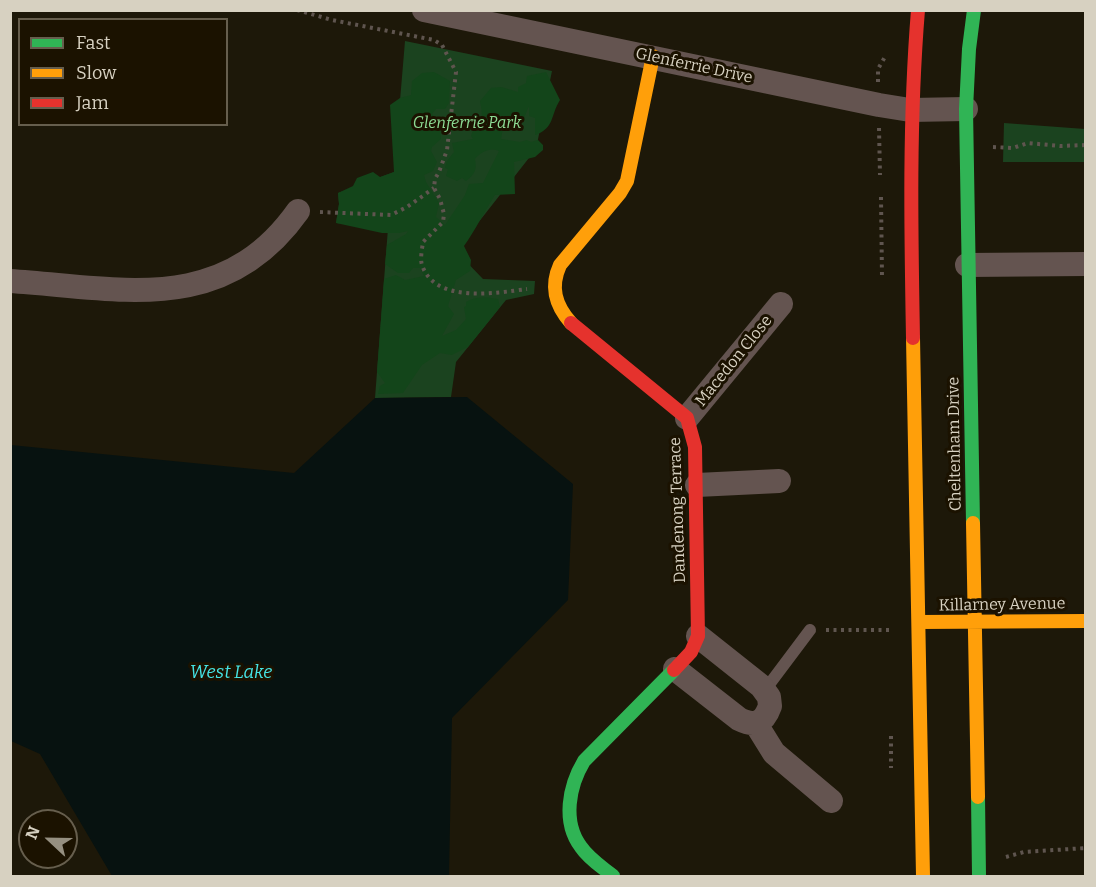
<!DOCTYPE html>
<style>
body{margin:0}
#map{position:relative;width:1096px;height:887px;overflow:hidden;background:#1d1809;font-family:Bitter,serif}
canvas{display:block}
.frame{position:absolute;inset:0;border:12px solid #d7d1c1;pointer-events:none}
.legend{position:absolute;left:18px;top:18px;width:210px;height:108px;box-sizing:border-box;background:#1b1200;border:2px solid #665e4d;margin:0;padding:8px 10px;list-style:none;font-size:18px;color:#d7d1c1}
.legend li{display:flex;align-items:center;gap:12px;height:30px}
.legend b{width:30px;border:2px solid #665e4d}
.north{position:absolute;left:18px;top:809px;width:60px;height:60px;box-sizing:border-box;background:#1b1200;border:2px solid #665e4d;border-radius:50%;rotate:292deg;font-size:16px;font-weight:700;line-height:24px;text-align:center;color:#d7d1c1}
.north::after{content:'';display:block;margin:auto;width:21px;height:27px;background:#969081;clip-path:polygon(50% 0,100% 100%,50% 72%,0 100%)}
</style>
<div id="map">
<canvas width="1096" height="887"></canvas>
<div class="frame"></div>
<ul class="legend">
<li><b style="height:8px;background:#30b455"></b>Fast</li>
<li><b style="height:8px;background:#ff9f0a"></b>Slow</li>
<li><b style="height:8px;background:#e5322d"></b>Jam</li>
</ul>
<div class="north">N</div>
</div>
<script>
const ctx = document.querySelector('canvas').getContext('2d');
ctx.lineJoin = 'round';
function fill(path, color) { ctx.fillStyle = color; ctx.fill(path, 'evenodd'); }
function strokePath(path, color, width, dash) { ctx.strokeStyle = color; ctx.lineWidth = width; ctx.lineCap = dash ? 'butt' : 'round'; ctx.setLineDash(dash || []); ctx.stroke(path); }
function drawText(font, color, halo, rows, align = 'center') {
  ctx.font = font + ' Bitter,serif'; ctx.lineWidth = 6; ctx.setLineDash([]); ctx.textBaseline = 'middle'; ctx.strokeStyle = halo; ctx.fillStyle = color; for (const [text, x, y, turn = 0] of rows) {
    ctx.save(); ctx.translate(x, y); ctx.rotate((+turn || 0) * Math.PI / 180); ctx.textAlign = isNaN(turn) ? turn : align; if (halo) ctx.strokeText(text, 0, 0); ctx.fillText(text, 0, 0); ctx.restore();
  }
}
const green = new Path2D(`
 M405 41 552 71 536 149 456 251 483 279 535 281 534 294 506 300 456 362 451 397 375 398 388 228 336 223 339 204 338 193 394 172Z
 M1004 123 1085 129V162H1003Z`);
const forest = new Path2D(`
 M434 72 450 81 449 103 445 109H436L432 114 439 123 441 139 432 147 431 151 437 162 433 171 424 175 426 182 439 203 436 217 445 225 465 195 469 184 483 183 499 151C490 147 481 152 475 159 477 170 475 174 466 181L462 178 457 181 446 176 448 169 445 168 447 161 454 152 452 143 473 139 471 136 474 128C485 121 482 113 480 101L491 88 501 87 518 92V87L526 83 527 76 546 72 560 100C550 116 555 128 535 135V118L529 116V106L524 118 503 127 501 139 520 142 527 140 531 142 538 140 543 145V150L535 157 514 162 515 194 495 195C484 212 476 229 464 246L471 260 470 271 456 280 448 306 454 314 442 336 456 330 466 319 464 307 466 306V302C475 296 487 297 498 299L500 307 468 347 452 355 440 353 422 365 403 393 378 394 380 386 385 383 377 372 384 279 396 275 405 280 424 276 420 268H413L409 273H398L385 264 387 245 406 234 408 231 399 233H382L336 223 339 204 338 193 353 186 357 178 373 172 380 177 394 172 390 105 400 98 411 95 412 81 422 73Z`);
const water = new Path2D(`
 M467 397 573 484 568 600 452 718 449 876H112L40 754 11 741V445L294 473 375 398Z`);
const path = new Path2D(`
 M297 10 332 20 434 40 442 45 456 72 447 150 439 172 435 179 434 188 440 199 444 214 443 222 423 242C422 249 420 259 422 265 435 304 496 293 527 289
 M878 82V69L886 55
 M879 128 880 175
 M993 147 1013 148 1028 143 1060 146 1086 145
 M881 197 882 277
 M320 212 391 215 407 207 434 188
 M826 630H893
 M891 736V768
 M1006 857 1024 852 1086 848`);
const lane = new Path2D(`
 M765 690 810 630`);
const street = new Path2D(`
 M424 10 879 105 910 110 966 109
 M967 265 1086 264
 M10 281C120 288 223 317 298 211
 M687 418 781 304
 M697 485 779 481
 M675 669 739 719C755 727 764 723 770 706L769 697 761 686 698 636
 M756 724 774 753 831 801`);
const fast = new Path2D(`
 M973 523 966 109 969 49 974 10
 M978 797 979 876
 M613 876C602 867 589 859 581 847 562 822 569 786 584 761L674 670`);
const slow = new Path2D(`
 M571 323C555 305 550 287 560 265L620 193 627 181 653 56
 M913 338 923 876
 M973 523 978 797
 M919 622 1086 621`);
const jam = new Path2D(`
 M571 323 687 418 695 447 698 636 691 652 674 670
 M913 338C911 228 909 120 918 10`);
const streetNames = [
 ["Glenferrie Drive",694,66,12],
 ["Macedon Close",734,361,-51],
 ["Cheltenham Drive",955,444,-91],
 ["Dandenong Terrace",678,510,-92],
 ["Killarney Avenue",1002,605,-1]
];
const parkNames = [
 ["Glenferrie Park",467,124]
];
const waterNames = [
 ["West Lake",231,673]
];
fill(green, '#1b431f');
fill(forest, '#13451a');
fill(water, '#071210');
strokePath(path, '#5f554f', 4, [3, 4.5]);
strokePath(lane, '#645450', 12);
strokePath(street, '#645450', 24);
strokePath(fast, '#30b455', 14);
strokePath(slow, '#ff9f0a', 14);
strokePath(jam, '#e5322d', 14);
drawText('16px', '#d7d1c1', '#1b1200', streetNames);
drawText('italic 16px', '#8cdb93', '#1b1200', parkNames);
drawText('italic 18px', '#45e4e4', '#1b1200', waterNames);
</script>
